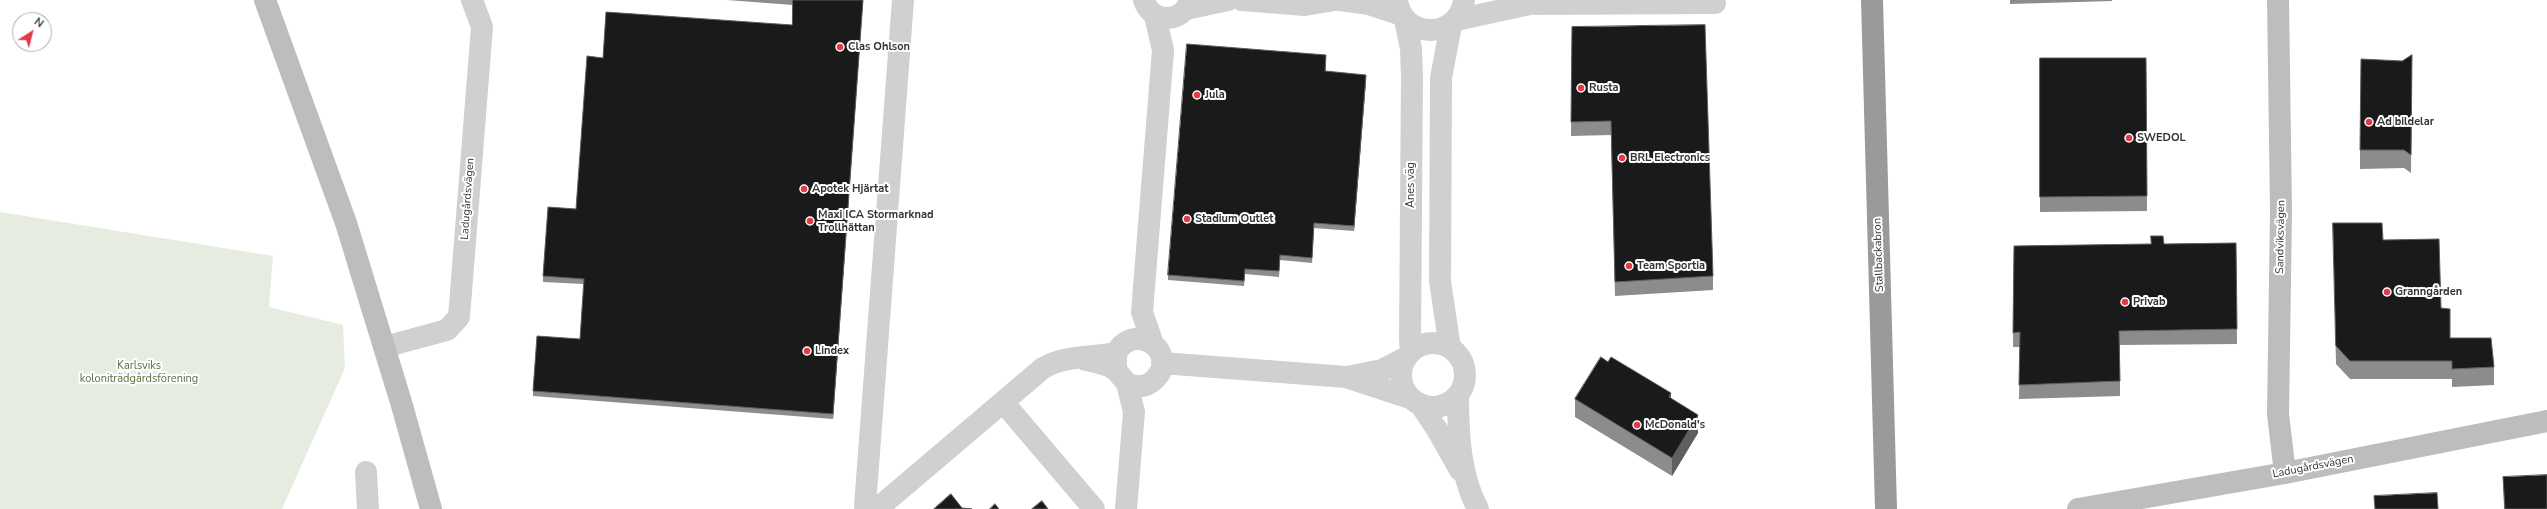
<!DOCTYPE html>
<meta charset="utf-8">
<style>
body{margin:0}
#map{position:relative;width:2547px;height:509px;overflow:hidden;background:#fff;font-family:"Nunito Sans",sans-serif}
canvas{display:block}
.north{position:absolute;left:12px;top:12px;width:40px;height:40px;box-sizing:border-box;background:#fff;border:1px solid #adadad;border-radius:50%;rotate:36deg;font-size:11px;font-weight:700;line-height:16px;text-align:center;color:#333}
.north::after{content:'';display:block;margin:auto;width:14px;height:18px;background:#e63946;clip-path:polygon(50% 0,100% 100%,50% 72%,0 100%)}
</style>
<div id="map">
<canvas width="2547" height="509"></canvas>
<div class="north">N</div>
</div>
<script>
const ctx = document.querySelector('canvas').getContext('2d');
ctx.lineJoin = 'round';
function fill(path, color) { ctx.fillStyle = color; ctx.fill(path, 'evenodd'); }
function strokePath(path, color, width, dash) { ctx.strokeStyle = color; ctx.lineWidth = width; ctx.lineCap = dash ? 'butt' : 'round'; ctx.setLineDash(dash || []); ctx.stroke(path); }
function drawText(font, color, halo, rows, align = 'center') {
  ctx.font = font + ' "Nunito Sans",sans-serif'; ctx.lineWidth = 4; ctx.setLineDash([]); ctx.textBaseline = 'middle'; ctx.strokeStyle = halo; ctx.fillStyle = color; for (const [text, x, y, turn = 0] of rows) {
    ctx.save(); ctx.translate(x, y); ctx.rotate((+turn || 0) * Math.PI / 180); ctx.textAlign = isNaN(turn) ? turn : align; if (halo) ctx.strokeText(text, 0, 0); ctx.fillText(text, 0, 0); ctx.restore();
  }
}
const green = new Path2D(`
 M0 212 273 256 269 307 343 325 345 368 282 509H0Z`);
const street = new Path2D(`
 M1144 0C1151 24 1183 24 1190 0
 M1242 0 1305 5 1334 0
 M1340 0 1369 4 1402 15
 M1397 0C1402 40 1459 40 1464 0
 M1186 9 1228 0
 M1405 19 1411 49 1412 75 1410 339 1411 352
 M1456 20 1530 4 1715 3
 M1401 375a32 32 0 1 1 64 0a32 32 0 1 1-64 0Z
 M1153 344 1142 312 1163 50 1155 16
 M384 347 447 330 459 317 482 27 472 0
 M1450 348 1440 281 1441 78 1451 25
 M1086 360C1095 362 1108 364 1115 370 1123 376 1124 385 1136 386 1143 387 1150 384 1155 379 1180 354 1136 319 1116 353V370
 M1162 363 1346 377 1410 398
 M1347 377 1382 370 1407 357
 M1458 396C1458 433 1460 476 1478 509
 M1003 402 1094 509
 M1420 404 1438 431 1460 470
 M366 472 368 509
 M868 509 865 506 903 0
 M877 509 1043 368C1065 355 1092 358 1116 353
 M1126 509 1134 412 1127 383`);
const secondary = new Path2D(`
 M265 0 346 223 401 402 431 509
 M2278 0 2281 210 2278 414 2285 473
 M2078 509 2285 473 2547 421`);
const highway = new Path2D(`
 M1872 0 1886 509`);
const wall = new Path2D(`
 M727 0H863L833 419 533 396V391L580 339 584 284 543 282V276L576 209 792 25 793 5Z
 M2010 0H2112V1L2010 4Z
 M1572 27 1713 276V290L1615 296 1611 135 1571 136Z
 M2412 55 2411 173 2404 168 2360 169V150L2402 61Z
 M2040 58H2146L2147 211 2040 212Z
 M1326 61V71L1366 80 1354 231 1314 228 1312 263 1280 260 1279 277 1245 274 1244 286 1168 280V275Z
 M2333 223 2383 240 2441 308 2450 338 2494 367V385L2452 387V379H2350L2336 364Z
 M2236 243 2237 344 2120 345V396L2019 399 2020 347H2013L2014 246Z
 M1575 399H1671L1698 433 1672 476 1575 417Z
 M2503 477 2547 509H2504Z`);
const shadedWall = new Path2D(`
 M863 0 833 419V414Z
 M1366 75V80L1354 231V226Z
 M1671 393V411L1669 397Z
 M1698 415V433L1672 476V458Z`);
const building = new Path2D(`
 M793 0H863L833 414 533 391 537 336 580 339 584 279 543 276 548 207 576 209 587 56 603 58 606 12 792 25Z
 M1705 25 1713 276 1615 282 1611 121 1571 122 1572 27Z
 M1187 44 1326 55 1325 71 1366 75 1354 226 1314 223 1312 258 1280 255 1279 271 1245 269 1244 281 1168 275Z
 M2412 55 2411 155 2404 150H2360L2361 59 2402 61Z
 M2040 58H2146L2147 196 2040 197Z
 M2333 223H2382L2383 240 2439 239 2441 308 2450 309V338H2491L2494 367 2452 369V361H2350L2336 346Z
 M2151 236H2163L2164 244 2236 243 2237 329 2119 331 2120 381 2019 385 2020 332 2013 333 2014 246 2151 244Z
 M1601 357 1608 362 1611 357 1671 393 1669 397 1698 415 1672 458 1575 399Z
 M2547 475V509H2505L2503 477Z
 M2437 493 2438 509H2375L2374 496Z
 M951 494 962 508 972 509H934Z
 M1042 501 1048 509H1032Z
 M995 504 999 509H990Z`);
const markers = [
 [840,47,4,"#e63946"],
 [1581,88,4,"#e63946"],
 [1197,95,4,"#e63946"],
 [2369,122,4,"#e63946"],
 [2129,138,4,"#e63946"],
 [1622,158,4,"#e63946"],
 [804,189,4,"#e63946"],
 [1187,219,4,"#e63946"],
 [810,221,4,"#e63946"],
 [1629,266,4,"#e63946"],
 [2387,292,4,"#e63946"],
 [2125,302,4,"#e63946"],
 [807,351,4,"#e63946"],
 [1637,425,4,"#e63946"]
];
const poiNames = [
 ["Clas Ohlson",848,47],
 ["Rusta",1589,88],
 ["Jula",1205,95],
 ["Ad bildelar",2377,122],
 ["SWEDOL",2137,138],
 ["BRL Electronics",1630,158],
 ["Apotek Hjärtat",812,189],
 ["Maxi ICA Stormarknad",818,215],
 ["Trollhättan",818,228],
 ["Stadium Outlet",1195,219],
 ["Team Sportia",1637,266],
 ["Granngården",2395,292],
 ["Privab",2133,302],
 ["Lindex",815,351],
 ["McDonald's",1645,425]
];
const streetNames = [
 ["Anes väg",1411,185,-90],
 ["Ladugårdsvägen",468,199,-86],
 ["Sandviksvägen",2281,237,-89],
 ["Stallbackabron",1879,255,-92],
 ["Ladugårdsvägen",2313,467,-11]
];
const parkNames = [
 ["Karlsviks",139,366],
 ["koloniträdgårdsförening",139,379]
];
fill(green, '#e6ecdf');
strokePath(street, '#d0d0d0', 22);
strokePath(secondary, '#bdbdbd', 22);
strokePath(highway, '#9a9a9a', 22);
fill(wall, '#8c8c8c');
fill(shadedWall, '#5f5f5f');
fill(building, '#1a1a1a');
strokePath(building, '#5f5f5f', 1);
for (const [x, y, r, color] of markers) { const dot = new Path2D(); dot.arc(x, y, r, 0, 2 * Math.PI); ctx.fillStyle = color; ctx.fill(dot); strokePath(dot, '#fff', 1.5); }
drawText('bold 11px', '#333', '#fff', poiNames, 'left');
drawText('11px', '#333', '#fff', streetNames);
drawText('11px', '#56703f', '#fff', parkNames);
</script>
